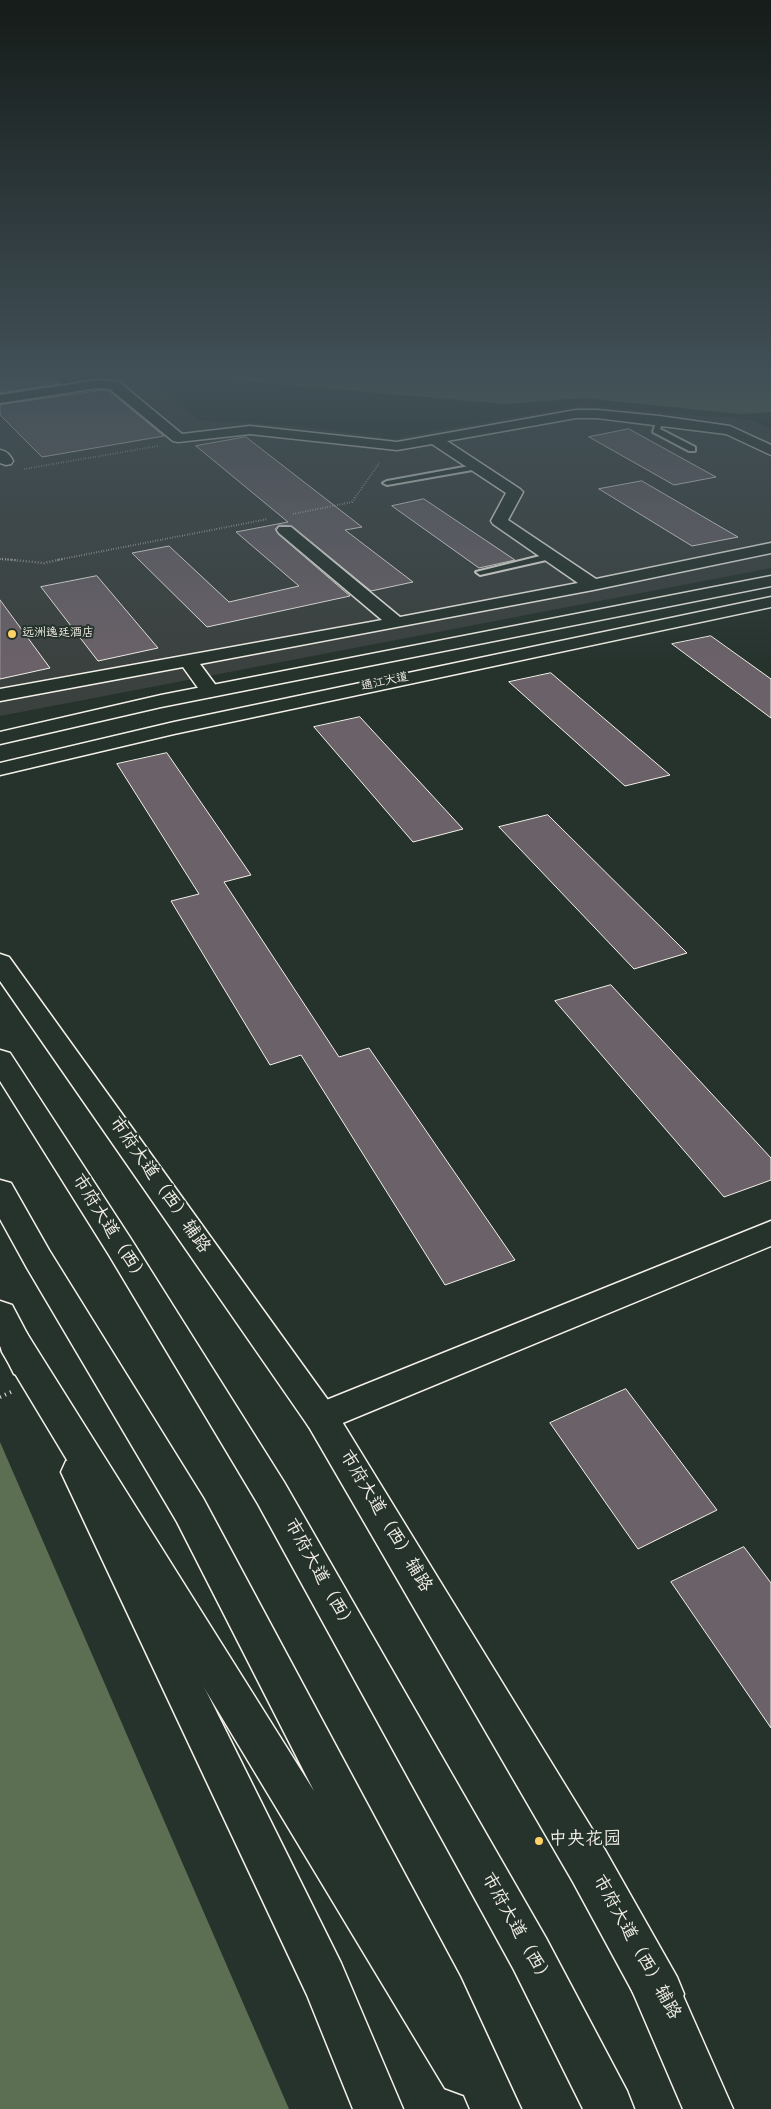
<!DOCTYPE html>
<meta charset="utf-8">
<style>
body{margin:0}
canvas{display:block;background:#26332d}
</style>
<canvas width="771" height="2109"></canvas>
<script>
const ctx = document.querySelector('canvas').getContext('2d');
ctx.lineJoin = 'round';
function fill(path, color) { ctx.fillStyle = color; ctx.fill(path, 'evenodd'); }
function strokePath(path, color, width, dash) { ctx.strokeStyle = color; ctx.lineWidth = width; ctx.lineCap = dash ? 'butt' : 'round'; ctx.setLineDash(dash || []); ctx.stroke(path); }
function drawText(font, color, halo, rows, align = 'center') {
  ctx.font = font + ' "Gochi Hand","LXGW WenKai TC",sans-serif'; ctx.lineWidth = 4; ctx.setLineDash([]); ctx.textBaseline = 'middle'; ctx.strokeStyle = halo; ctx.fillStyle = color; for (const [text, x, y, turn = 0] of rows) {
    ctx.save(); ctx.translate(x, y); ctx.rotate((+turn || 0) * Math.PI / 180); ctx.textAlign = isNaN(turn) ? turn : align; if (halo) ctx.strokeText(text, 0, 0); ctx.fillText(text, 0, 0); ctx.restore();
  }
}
const built = new Path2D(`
 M140 371 199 420 304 427 393 439 582 405 752 420 771 429V568L0 716V392Z`);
const green = new Path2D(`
 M204 371H771V412L741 414 583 398 505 404 232 380Z
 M0 1442 289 2109H0Z`);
const building = new Path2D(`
 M0 371H42L61 384 0 393Z
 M105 390 109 391 164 436 42 457 0 415V405Z
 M629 429 716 477 674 485 589 437Z
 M246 437 362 527 345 530 413 582 371 591 292 526 279 525 275 529 278 534 350 596 207 627 132 553 169 546 229 602 299 586 236 532 288 522 196 446Z
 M642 481 738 537 692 546 599 489Z
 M424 499 515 560 479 568 392 506Z
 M97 576 158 648 98 661 41 587Z
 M0 600 50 668 0 679Z
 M711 636 771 679V718L672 644Z
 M551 673 670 775 625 786 509 682Z
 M360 717 463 829 413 842 314 727Z
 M167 753 251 875 224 882 339 1057 369 1048 515 1260 445 1285 301 1055 270 1065 171 901 199 894 117 764Z
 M548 815 687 953 634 969 499 827Z
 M611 985 771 1158V1180L724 1197 555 1001Z
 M626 1389 717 1510 638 1549 550 1423Z
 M744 1547 771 1583V1728L671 1582Z`);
const pathFar2 = new Path2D(`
 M24 469 158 446
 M293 514 352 502 380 462
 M0 559 16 560
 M57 560 268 519`);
const pathFar1 = new Path2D(`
 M2 559 44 563 63 559`);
const path = new Path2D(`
 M0 1397 11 1392`);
const service = new Path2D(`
 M657 419 663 420 660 429 695 447V451H689L653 432Z
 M475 465H478V469L387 485 383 483 387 481Z
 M552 553 556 556 555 558 480 575 476 572Z`);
const minor = new Path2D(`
 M98 380 119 382 182 434 250 426 397 442 576 410H597L659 416 730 426 771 445V455L726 434 597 418H576L447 441 520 489 523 492 508 520 596 579 771 543V553L593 590 200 664 220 691 217 695 210 697 203 695 183 667 0 701V689L382 620 279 533 277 530 279 527H291L400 617 578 583 493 524 491 521 506 493 432 444 397 450 250 434 178 442 173 441 110 389 98 388 0 403V395Z
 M0 450C7 451 10 455 13 461L11 464 6 465 0 463Z`);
const tertiary = new Path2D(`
 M771 1221V1246L333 1427 321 1432 309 1427 303 1417 309 1407Z`);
const primary = new Path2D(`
 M771 576V586L161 707 0 744V732L161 695Z
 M771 597V607L174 734 0 775V763L174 722Z
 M0 954 9 957 333 1407 605 1850 677 1977 684 1994 677 2011 660 2018 643 2011 573 1882 309 1427 0 981Z
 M0 1301 12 1305 43 1364 38 1374 26 1378 14 1374 0 1346Z
 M79 1456 92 1461 341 1963 403 2109H353L307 1995 61 1472 66 1461Z`);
const trunk = new Path2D(`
 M0 1050 10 1053 131 1239 284 1482 546 1938 627 2091 634 2109H583L514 1970 258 1504 109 1255 0 1081Z
 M0 1180 11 1183 49 1250 203 1498 460 1977 521 2109H470L464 2095 445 2088 2 1352C0 1346 0 1338 2 1332L14 1329 26 1332 314 1791 177 1522 27 1268 0 1219Z
 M652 1957 669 1964 733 2109H683L628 1981 635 1964Z`);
const markers = [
 [12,634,5,"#ffd166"],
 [539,1841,5,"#ffd166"]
];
const farPoinames = [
 ["远洲逸廷酒店",22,634]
];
const farStreetnames = [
 ["通江大道",385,683,-12]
];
const nearStreetnames = [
 ["市府大道（西）辅路",158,1186,55],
 ["市府大道（西）",108,1230,58],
 ["市府大道（西）辅路",384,1522,59],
 ["市府大道（西）",318,1576,61],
 ["市府大道（西）",515,1930,61],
 ["市府大道（西）辅路",635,1948,61]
];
const nearPoinames = [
 ["中央花园",549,1841]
];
fill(built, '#3b413f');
fill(green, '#5c6f52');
fill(building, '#6b6269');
strokePath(building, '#f4f1e8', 1);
strokePath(service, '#f4f1e8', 4);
strokePath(minor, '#f4f1e8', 3);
strokePath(tertiary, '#f4f1e8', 3);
strokePath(primary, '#f4f1e8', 3);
strokePath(trunk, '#f4f1e8', 3);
strokePath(pathFar2, '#f4f1e8', 2, [0.5, 2]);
strokePath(pathFar1, '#f4f1e8', 2.5, [0.5, 2.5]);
strokePath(path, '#f4f1e8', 4, [1, 4.5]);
fill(service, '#26332d');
fill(minor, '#26332d');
fill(tertiary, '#26332d');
fill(primary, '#26332d');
fill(trunk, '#26332d');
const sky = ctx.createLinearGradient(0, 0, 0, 666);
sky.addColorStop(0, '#151c19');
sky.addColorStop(0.56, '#415057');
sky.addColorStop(1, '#41505700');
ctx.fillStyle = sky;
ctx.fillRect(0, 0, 771, 666);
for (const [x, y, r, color] of markers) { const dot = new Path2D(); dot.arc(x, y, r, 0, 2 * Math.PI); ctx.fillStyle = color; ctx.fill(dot); strokePath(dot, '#26332d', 2); }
drawText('12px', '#f4f1e8', '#26332d', farPoinames, 'left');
drawText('12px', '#f4f1e8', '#26332d', farStreetnames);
drawText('18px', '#f4f1e8', '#26332d', nearStreetnames);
drawText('18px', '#f4f1e8', '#26332d', nearPoinames, 'left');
</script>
